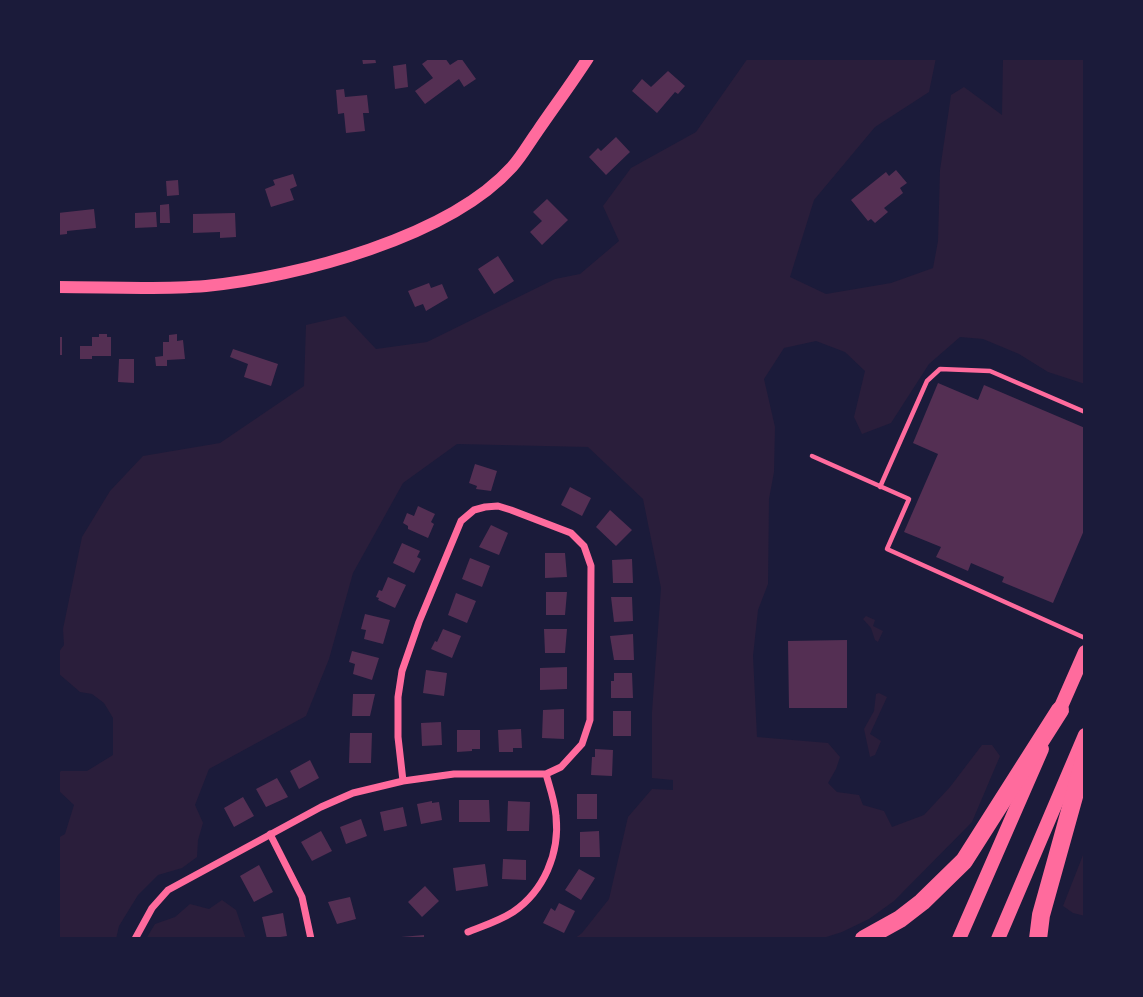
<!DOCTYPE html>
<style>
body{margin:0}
#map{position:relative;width:1143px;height:997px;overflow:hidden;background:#1b1b3a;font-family:"Varela Round",sans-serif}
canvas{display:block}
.frame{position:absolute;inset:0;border:60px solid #1b1b3a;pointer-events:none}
</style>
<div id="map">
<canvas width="1143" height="997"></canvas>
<div class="frame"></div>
</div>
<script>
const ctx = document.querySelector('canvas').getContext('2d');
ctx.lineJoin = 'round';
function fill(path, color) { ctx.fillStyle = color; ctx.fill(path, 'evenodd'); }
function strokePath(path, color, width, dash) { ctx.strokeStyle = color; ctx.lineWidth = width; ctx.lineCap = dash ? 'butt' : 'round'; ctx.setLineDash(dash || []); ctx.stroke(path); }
const green = new Path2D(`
 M748 58H936L929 92 875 127 814 200 790 277 826 294 891 283 933 268 938 241 940 170 951 95 964 87 1002 115 1003 58H1085V384L1048 372 1019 354 983 339 960 337 929 364 891 423 862 434 854 417 865 371 845 352 816 341 784 348 764 379 775 427 774 472 769 499 768 584 758 610 753 656 757 737 828 743 840 757 836 769 828 783 837 792 859 795 863 805 884 811 892 827 924 815 950 787 982 745H992L1000 756 972 822 894 901 869 919 842 932 820 939H574L582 933 609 899 628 817 652 789 673 790V780L652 778V712L661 588 643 499 588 447 457 444 403 483 353 573 329 659 306 716 209 769 195 805 203 823 198 840 197 857 182 868 158 875 138 895 119 926 116 939H58V838L65 834 74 805 58 790V774L61 771H87L113 755V718L104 703 92 694 80 692 58 673V653L64 645 63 629 82 537 110 491 143 456 220 443 304 386 306 325 345 316 376 349 427 342 555 279 580 274 619 241 603 206 631 168 696 132Z
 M866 616 875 620 873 626 883 631 878 642 875 640 871 628 863 619Z
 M879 693 887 697 870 734 881 741 875 755 870 757 864 729 874 711 876 694Z
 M1085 850V916L1073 913 1063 906Z
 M222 900 236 910 246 939H146L155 924 175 917 190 904 209 909Z`);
const building = new Path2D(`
 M362 58H375L376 63 363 64Z
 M430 58H445L450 65 461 58 476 79 464 87 459 79 425 104 415 91 433 78 422 64Z
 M406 64 408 87 395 89 393 66Z
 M668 71 685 86 678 94 675 92 657 113 632 91 642 79 651 87Z
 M344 89 345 97 367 95 369 113H363L365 131 346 133 344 113 338 114 336 90Z
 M616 137 630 152 606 175 589 157 598 148 601 151Z
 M896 170 907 183 900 188 903 193 884 208 888 212 875 223 871 219 868 221 851 200 886 172 889 176Z
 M293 174 297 186 290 189 294 200 271 207 265 189 275 185 273 180Z
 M178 180 179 195 167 196 166 181Z
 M547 199 568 220 542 245 530 232 542 221 533 212Z
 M169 204 170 223H160V205Z
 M94 209 96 228 67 231V234L58 235V213Z
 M156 212 157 227 135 228V213Z
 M235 213 236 237 220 238V232L193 233V214Z
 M498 256 514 281 494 294 478 269Z
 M429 283 431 288 442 284 448 298 426 311 423 304 415 307 408 291Z
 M99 334H107V337H111V356H92V359H80V346H92V337H99Z
 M177 334V341L183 340 185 359 167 360V366H156L155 357 163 356V342H169V335Z
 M58 337H62V355H58Z
 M233 349 278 364 271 386 244 377 248 364 230 357Z
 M119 359H134V383L118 382Z
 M938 383 978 400 984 385 1085 428V528L1053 603 1002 582 1004 577 971 563 968 571 936 557 941 547 904 532 938 454 913 443Z
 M475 464 497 471 491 491 476 489 477 486 469 483Z
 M570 487 591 498 582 516 561 505Z
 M418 506 435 514 431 522 434 524 428 538 408 529V526L403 523 407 513 414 516Z
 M610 510 632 530 616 546 596 527Z
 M491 525 508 533 499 555 479 547Z
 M402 543 420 551 417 557 421 559 414 573 393 563Z
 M545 553H565L567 577 545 578Z
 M470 558 490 566 482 587 462 579Z
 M632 559 633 583H613L612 560Z
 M388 577 406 585 395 608 378 600 379 598 376 597 379 590 382 591Z
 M546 592H567L565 615H546Z
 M456 593 476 601 467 623 448 615Z
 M611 597H632L633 621 614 622Z
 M365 614 390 620 383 644 364 639 366 630 361 629Z
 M443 629 461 636 452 658 431 649 435 641 437 642Z
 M544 629H567L565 653H545Z
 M633 634 634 660H614L610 636Z
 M847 640V708H789L788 641Z
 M352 651 379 658 372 680 353 674 355 664 349 662Z
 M567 667V689L540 690V668Z
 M426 670 447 673 444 696 423 693Z
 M614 673H632L633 698H611V681H614Z
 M353 694H375L370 716H352Z
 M564 709V739L542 738 543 710Z
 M613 711H631V736H613Z
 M441 722 442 745 422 746 421 723Z
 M521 729 522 748H513V752H499L498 730Z
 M457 730H480V749H472V751L457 752Z
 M350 733H372L371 763H349Z
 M595 749 613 750 612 776 591 775 592 757H595Z
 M310 760 319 778 299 789 290 771Z
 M277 778 288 797 266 807 256 789Z
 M577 794H597V819H577Z
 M243 797 254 816 234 827 224 808Z
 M459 800H489L490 822H459Z
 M432 801V803L439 802 442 820 421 824 417 804Z
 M508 801 530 802 529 831H507Z
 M403 807 407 826 384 831 380 812Z
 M361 819 367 836 346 844 340 827Z
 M321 831 332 851 312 861 301 842Z
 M599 831 600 857H580V832Z
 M503 859 526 860V880L502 879Z
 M485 864 488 886 456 891 453 868Z
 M259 865 273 892 254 902 240 876Z
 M579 869 595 878 581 900 565 890Z
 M425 886 439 901 422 917 408 902Z
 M350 897 356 919 337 924 328 902Z
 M559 903 575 911 564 933 543 923 551 908 555 911Z
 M283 913 287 936 267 939 262 917Z
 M424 935V939H401V937Z`);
const service = new Path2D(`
 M812 456 909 499 887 549 1085 638
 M880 487 927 381 940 369 990 371 1085 412`);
const minor = new Path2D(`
 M270 834 302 897 311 939
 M468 932C483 926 499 921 513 912 544 891 560 853 556 816 555 802 550 788 546 774
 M135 939 152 908 168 890 321 807 353 793 403 781 454 774H546L561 767 582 744 590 720 591 566 584 546 571 533 511 510 498 506 485 507 474 510 461 521 419 622 402 671 398 697V737L403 781`);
const tertiary = new Path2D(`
 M58 287C107 287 158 290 206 286 298 277 449 237 512 167 522 156 529 143 537 132 554 107 572 83 588 58`);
const primary = new Path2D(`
 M1056 718 1085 652
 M959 939 1042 749
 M998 939 1085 735`);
const motorway = new Path2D(`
 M864 939 900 919 922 902 964 861 1060 710
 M1038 939 1041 915 1085 757`);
fill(green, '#2a1e3b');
fill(building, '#542f53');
strokePath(service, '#ff6b9d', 4.5);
strokePath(minor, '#ff6b9d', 7);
strokePath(tertiary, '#ff6b9d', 12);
strokePath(primary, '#ff6b9d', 14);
strokePath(motorway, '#ff6b9d', 18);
</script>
